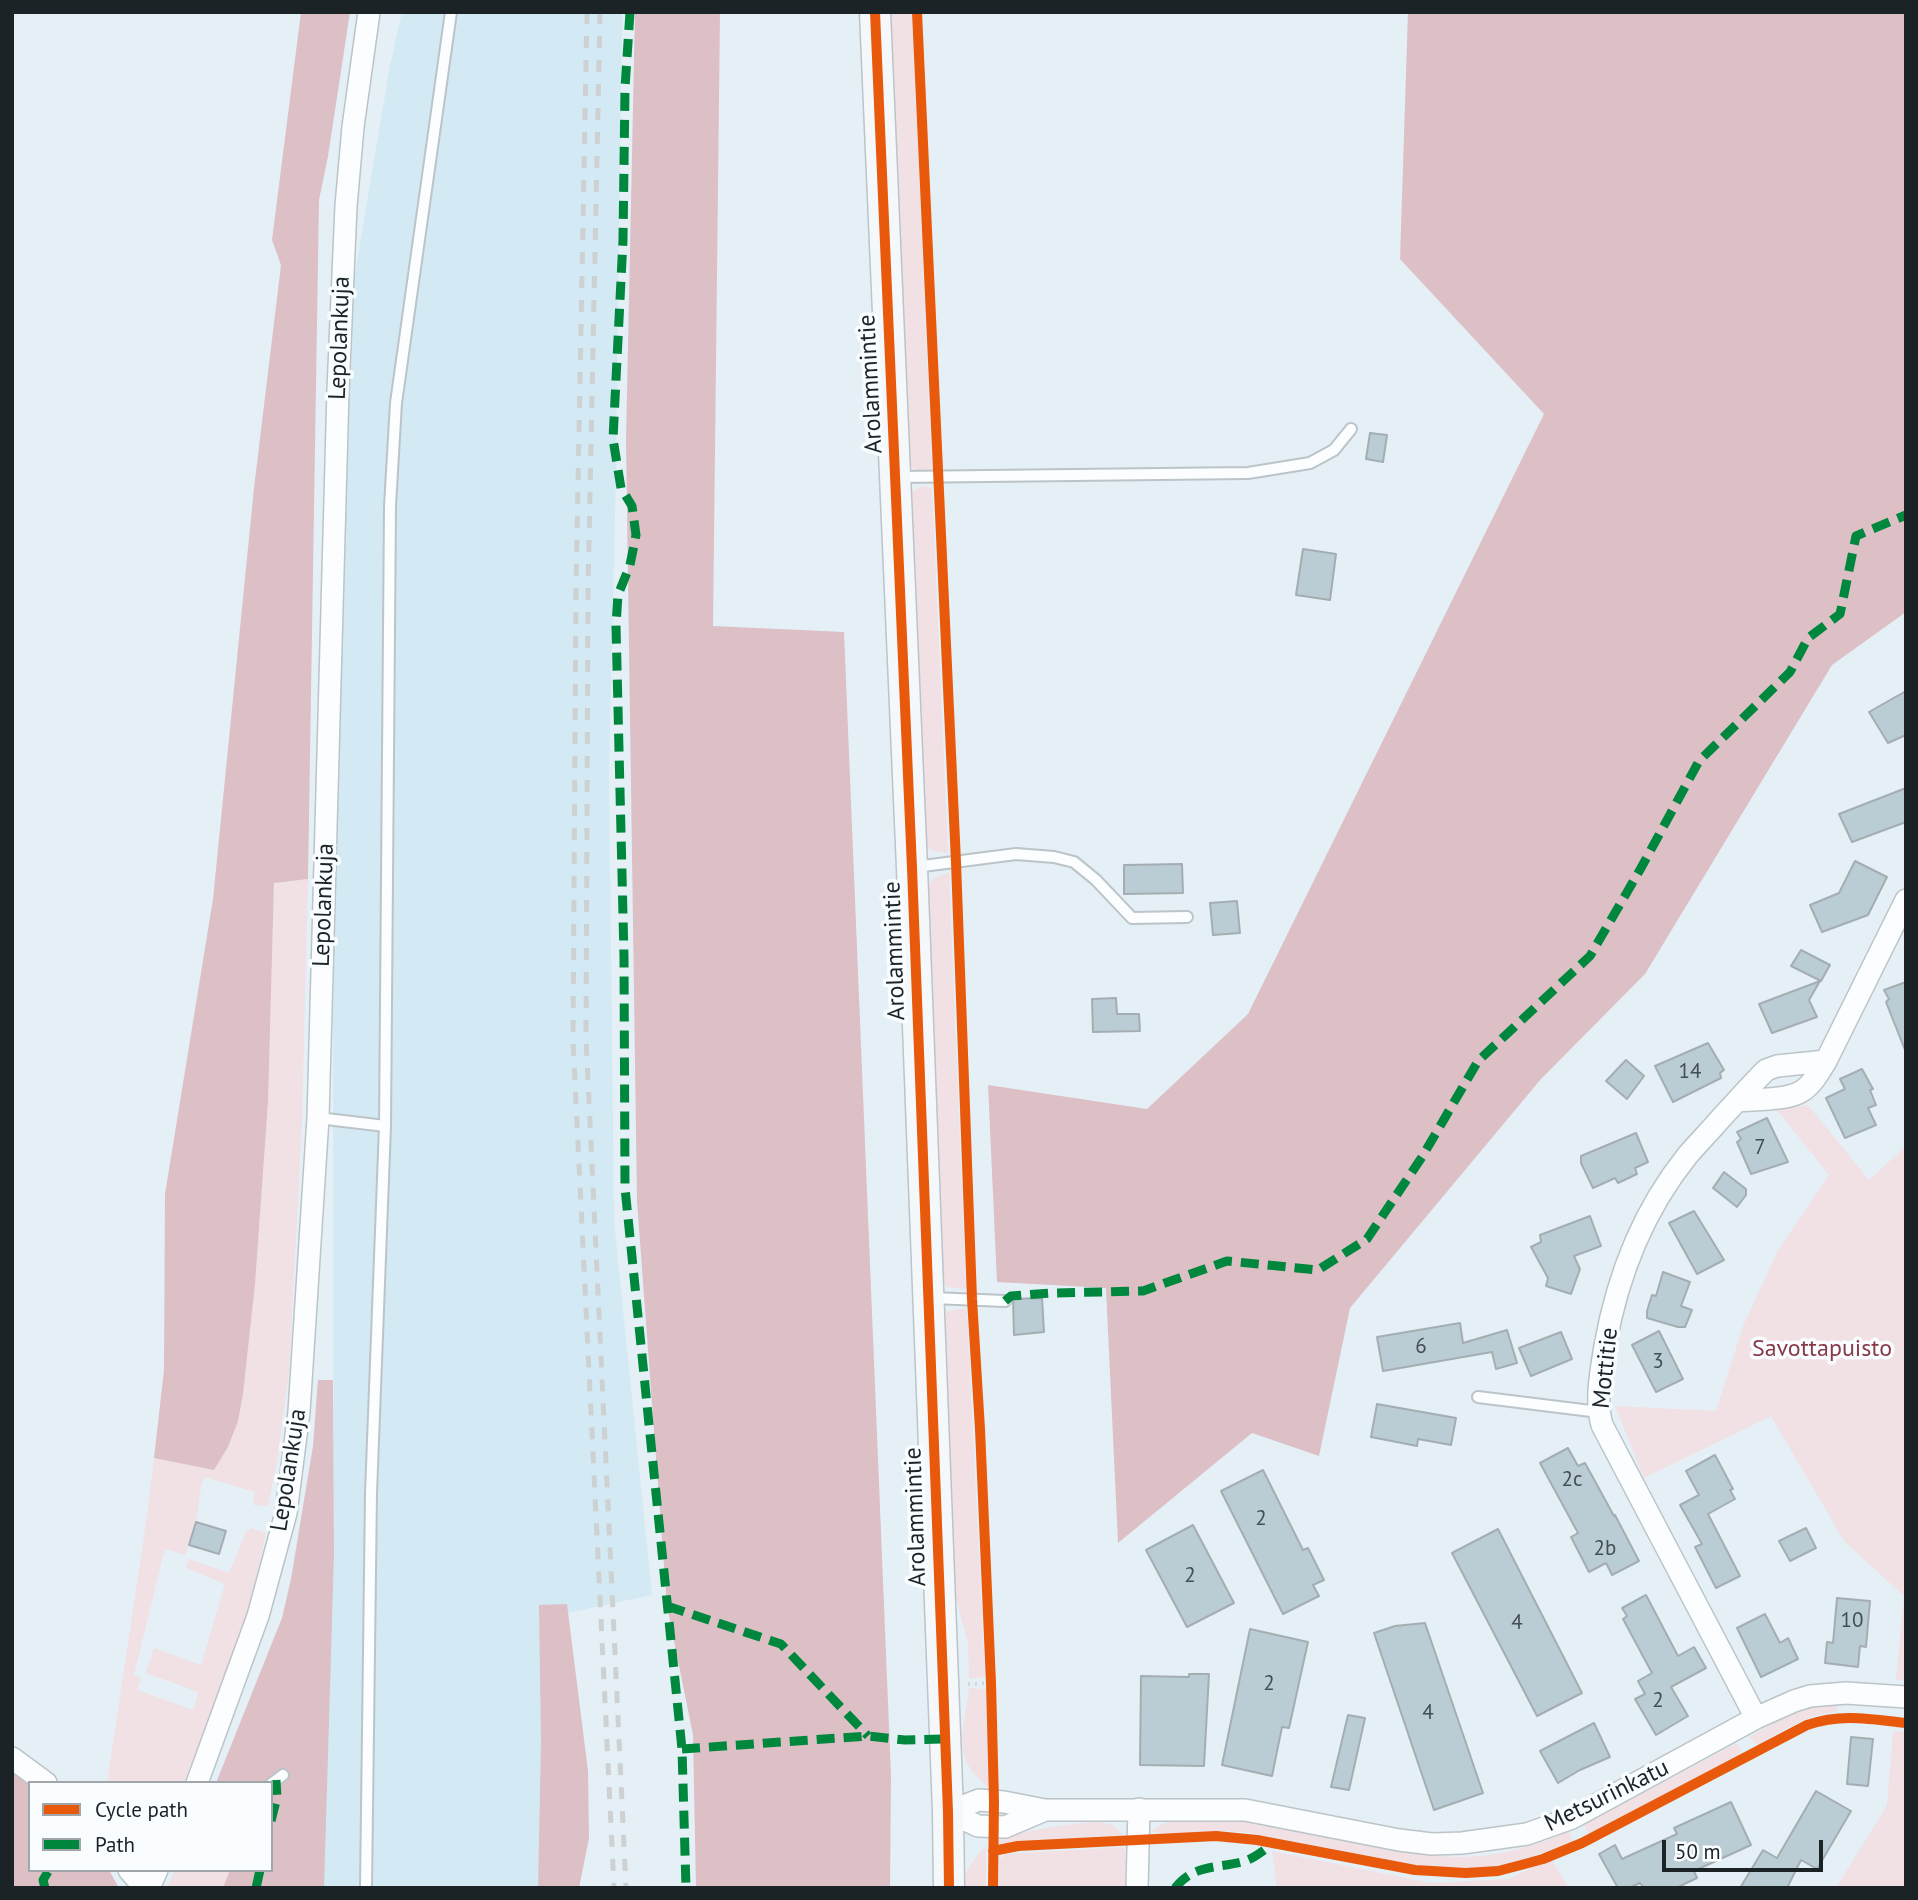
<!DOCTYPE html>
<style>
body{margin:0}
#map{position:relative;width:1918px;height:1900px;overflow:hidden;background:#e4f0f6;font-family:"PT Sans",sans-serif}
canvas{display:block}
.frame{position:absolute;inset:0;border:14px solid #1b2327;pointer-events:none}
.legend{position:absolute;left:28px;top:1781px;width:245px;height:91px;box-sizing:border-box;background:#f9fdff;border:2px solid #a0a6a9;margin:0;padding:9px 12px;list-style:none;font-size:21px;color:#1b2327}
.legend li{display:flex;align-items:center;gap:14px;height:35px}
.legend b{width:35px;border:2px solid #a0a6a9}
.scale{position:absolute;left:1662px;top:1840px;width:161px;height:32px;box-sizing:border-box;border:4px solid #1b2327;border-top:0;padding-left:9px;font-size:21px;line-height:24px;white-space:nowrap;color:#1b2327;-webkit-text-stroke:5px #f9fdff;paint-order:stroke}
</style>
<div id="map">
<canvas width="1918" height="1900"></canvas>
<div class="frame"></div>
<ul class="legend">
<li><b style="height:9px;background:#e8590c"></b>Cycle path</li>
<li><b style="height:9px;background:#00873e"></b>Path</li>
</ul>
<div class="scale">50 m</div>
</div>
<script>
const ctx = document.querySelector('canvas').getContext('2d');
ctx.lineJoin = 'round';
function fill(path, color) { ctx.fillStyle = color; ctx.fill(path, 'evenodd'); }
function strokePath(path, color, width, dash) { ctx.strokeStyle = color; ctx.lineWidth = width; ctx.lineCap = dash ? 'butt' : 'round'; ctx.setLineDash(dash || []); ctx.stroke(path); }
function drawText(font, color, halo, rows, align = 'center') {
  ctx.font = font + ' "PT Sans",sans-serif'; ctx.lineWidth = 7; ctx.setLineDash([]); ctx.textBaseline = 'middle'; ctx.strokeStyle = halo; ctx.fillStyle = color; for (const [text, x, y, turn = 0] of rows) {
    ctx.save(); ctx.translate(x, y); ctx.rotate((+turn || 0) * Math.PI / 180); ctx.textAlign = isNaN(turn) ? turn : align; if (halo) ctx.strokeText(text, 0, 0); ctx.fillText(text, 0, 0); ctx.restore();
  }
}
const built = new Path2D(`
 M402 12H622L616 471 609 771 614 1221 652 1595 562 1614 549 1888H323L334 1554 333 1012 342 492 354 280 390 66Z`);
const green = new Path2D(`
 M887 12H912L932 473 919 472 910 466 907 454Z
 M922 486 932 488 948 853 932 851 922 840 907 500 913 491Z
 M949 873 966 1289 947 1287 942 1280 925 893C929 880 936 875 949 873Z
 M308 879 302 1122 289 1371 277 1462 268 1506 253 1505 255 1492 204 1477 201 1487 196 1522 185 1555 166 1549 163 1556 134 1675 141 1678 138 1690 193 1710 198 1692 146 1673 154 1648 201 1665 225 1584 186 1568 189 1559 229 1573 246 1532 251 1528 266 1533 254 1588 240 1633 208 1723 183 1783H107L147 1516 154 1458 214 1470 228 1447 238 1421 243 1394 255 1284 268 1102 274 882Z
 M1808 1105 1869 1180 1906 1146V1681L1896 1680 1904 1596 1844 1541 1771 1416 1644 1478 1615 1406 1716 1411 1743 1326 1778 1250 1829 1175 1776 1109Z
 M958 1309H967L985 1677 969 1679 968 1644 955 1594 942 1317 948 1311Z
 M969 1688 986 1689 988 1787C950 1758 964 1729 969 1688Z
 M1837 1703V1712C1809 1713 1782 1732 1757 1745L1749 1737C1777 1722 1804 1705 1837 1703Z
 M1893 1731 1906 1732V1888H1836L1887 1805Z
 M1737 1743 1741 1749 1739 1755 1588 1834 1584 1824Z
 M1190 1819H1228L1251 1821C1290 1829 1329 1837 1368 1844 1397 1850 1429 1857 1459 1857 1497 1857 1534 1847 1569 1831L1573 1842C1537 1855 1499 1869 1460 1869 1428 1869 1396 1862 1365 1855 1326 1848 1288 1840 1249 1833L1229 1831 1171 1834 1151 1832C1162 1821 1175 1821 1190 1819Z
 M1097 1822C1108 1823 1117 1825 1122 1835L999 1845V1838C1032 1830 1063 1824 1097 1822Z
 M986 1846V1888H963C964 1870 974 1858 986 1846Z
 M1125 1847V1888H998L999 1859 1006 1854Z
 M1272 1851 1432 1883 1508 1879 1551 1859 1569 1888H1277Z
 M175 1870H230L223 1888H167Z`);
const forest = new Path2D(`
 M301 12H350L328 156 319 200 308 879 274 883 268 1102 255 1284 243 1394 238 1421 228 1447 214 1470 154 1458 164 1370 165 1194 213 899 254 488 281 265 272 240Z
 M635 12H720L713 626 844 632 891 1775 890 1888H696L693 1735 667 1606 637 1201 626 440Z
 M1408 12H1906V612L1832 665 1645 974 1541 1079 1350 1308 1319 1456 1252 1433 1118 1543 1106 1288 997 1282 988 1085 1147 1109 1248 1014 1544 414 1400 259Z
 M318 1380H333L334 1554 324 1888H223L230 1870H271V1783H216L282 1618 291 1579 313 1446Z
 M567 1604 588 1771 589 1838 579 1888H538L541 1742 539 1605Z
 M12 1768 30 1783V1870H109L119 1888H12Z`);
const building = new Path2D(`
 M1370 433 1387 435 1383 462 1366 459Z
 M1303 549 1336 554 1330 600 1296 595Z
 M1906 691V735L1888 743 1869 712Z
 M1906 788V822L1852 842 1839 814Z
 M1855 861 1887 877 1868 915 1822 932 1810 905 1839 893Z
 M1182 864 1183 893 1124 894V865Z
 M1237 901 1240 933 1213 935 1210 903Z
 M1801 950 1830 965 1821 981 1791 966Z
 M1820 981 1809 1000 1817 1017 1772 1033 1759 1004Z
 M1906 982V1050H1905L1886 1002 1889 999 1884 990Z
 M1116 998 1117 1014H1139L1140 1031 1093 1032 1092 999Z
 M1708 1043 1724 1070 1720 1073 1721 1078 1673 1102 1655 1066Z
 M1626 1060 1644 1076 1627 1099 1606 1081Z
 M1862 1069 1873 1089 1870 1090 1876 1105 1868 1108 1876 1125 1845 1138 1826 1098 1845 1089 1840 1079Z
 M1767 1118 1788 1162 1751 1174 1737 1142 1741 1139 1737 1132Z
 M1636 1133 1648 1162 1635 1168 1637 1174 1618 1183 1615 1178 1593 1188 1581 1163V1156Z
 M1724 1172 1746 1189V1195L1737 1207 1713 1188Z
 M1694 1211 1724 1260 1697 1274 1669 1223Z
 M1590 1216 1601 1246 1574 1256 1580 1269 1571 1294 1546 1286 1548 1278 1531 1247 1541 1242 1540 1235Z
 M1663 1272 1690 1282 1681 1306 1692 1310 1685 1327H1678L1647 1318V1311L1652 1295 1656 1296Z
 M1042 1298 1044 1332 1014 1335 1013 1299Z
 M1460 1323 1463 1343 1507 1330 1517 1363 1496 1369 1492 1352 1383 1371 1377 1337Z
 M1659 1331 1683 1379 1656 1392 1632 1345Z
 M1561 1332 1572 1359 1531 1376 1519 1348Z
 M1377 1404 1456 1418 1451 1445 1418 1439 1417 1446 1371 1437Z
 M1568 1448 1578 1466 1585 1463 1614 1516 1615 1515 1639 1561 1612 1575 1606 1563 1589 1572 1571 1537 1578 1533 1540 1463Z
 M1715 1455 1733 1489 1730 1490 1735 1499 1708 1514 1740 1576 1716 1588 1695 1547 1702 1544 1680 1505 1699 1495 1686 1471Z
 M1263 1470 1303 1550 1308 1548 1324 1580 1313 1585 1319 1596 1283 1614 1221 1491Z
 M196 1522 226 1531 219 1554 189 1545Z
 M1193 1525 1234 1603 1187 1627 1146 1550Z
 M1806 1528 1816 1548 1790 1561 1779 1541Z
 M1498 1529 1582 1693 1537 1716 1452 1553Z
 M1646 1595 1678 1656 1694 1647 1706 1668 1671 1687 1688 1716 1656 1735 1635 1699 1645 1694 1638 1681 1652 1673 1623 1619 1627 1616 1622 1608Z
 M1837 1598 1870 1601 1866 1647 1860 1646 1858 1667 1825 1663 1827 1642 1833 1643Z
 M1765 1614 1780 1643 1788 1638 1798 1659 1761 1677 1737 1628Z
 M1425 1623 1483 1793 1434 1810 1374 1633 1395 1626Z
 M1250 1629 1308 1642 1289 1728 1282 1727 1272 1776 1222 1765Z
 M1189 1674H1209L1204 1766 1140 1765 1141 1676 1189 1677Z
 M1348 1715 1365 1718 1349 1790 1331 1787Z
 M1594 1723 1610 1757 1580 1770 1558 1783 1540 1751Z
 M1851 1737 1873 1739 1868 1786 1847 1784Z
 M1816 1791 1851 1811 1817 1869 1801 1860 1787 1888H1740L1763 1850 1777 1858Z
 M1731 1802 1751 1845 1694 1871 1697 1878 1676 1888H1644L1640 1883 1629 1888H1618L1599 1854 1615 1845 1622 1859 1677 1834 1674 1828Z`);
const path = new Path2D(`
 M968 1684 991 1683`);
const lane = new Path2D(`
 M899 477 1248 473 1310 463 1334 450 1351 429
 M915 867 1016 854 1054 857 1074 862 1096 880 1132 918 1187 917
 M318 1118 385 1126
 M932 1298 1005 1301
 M1478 1397 1599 1412
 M271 1784 283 1775
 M366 1888 371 1493 385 1126 390 506 396 403 451 12`);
const street = new Path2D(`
 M1737 1101C1755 1099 1786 1101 1802 1091 1812 1085 1820 1071 1826 1061L1906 900
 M1756 1718 1602 1425C1595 1400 1601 1371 1605 1346 1617 1278 1643 1211 1687 1156 1698 1143 1711 1130 1722 1117 1737 1101 1751 1085 1766 1070L1777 1066 1826 1061
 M12 1758 46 1783
 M197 1783 258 1616 286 1513 299 1412 318 1118 338 390 346 206 353 127 369 12
 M948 1812 979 1800 1004 1802 1045 1810H1245L1399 1840 1432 1844 1462 1843 1491 1839 1527 1834 1572 1818 1756 1718 1794 1701 1810 1696 1846 1693 1906 1697
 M948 1812 978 1826 1005 1827 1045 1810
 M129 1870 145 1888
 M149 1888 157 1870
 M1137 1888 1139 1809`);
const secondary = new Path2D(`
 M875 12 912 868 948 1812 949 1888`);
const rail = new Path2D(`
 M587 12 576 589 573 1040 614 1888
 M600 12 588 589 586 1038 626 1888`);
const quiet = new Path2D(`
 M630 12 625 88 623 240 613 439 621 488 632 506 636 535 630 565 618 595 616 625 624 957 625 1188 682 1749 686 1888
 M1005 1301 1011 1296 1052 1293 1143 1291 1227 1261 1318 1270 1367 1239 1422 1157 1478 1061 1590 956 1641 868 1699 761 1790 672 1808 638 1840 614 1856 536 1906 515
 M667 1606 781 1644 868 1736
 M682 1749 868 1736 905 1740 945 1739
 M271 1821 277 1797 276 1780
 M45 1888 43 1880 49 1870
 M256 1888 260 1870
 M1175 1888C1195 1863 1218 1869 1245 1861 1255 1858 1265 1849 1274 1843`);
const cycleway = new Path2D(`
 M875 12 912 868 948 1812 949 1888
 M917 12 956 862 972 1299 980 1429 991 1683 994 1801 993 1888
 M993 1851 1018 1846 1216 1836 1257 1840 1415 1870 1466 1873 1498 1871 1521 1865 1543 1859 1582 1843 1807 1725C1841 1713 1871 1719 1906 1723`);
const numberNames = [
 ["14",1690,1072],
 ["7",1760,1148],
 ["6",1421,1347],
 ["3",1658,1362],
 ["2c",1572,1480],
 ["2",1261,1519],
 ["2b",1605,1549],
 ["2",1190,1576],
 ["10",1852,1621],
 ["4",1517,1623],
 ["2",1269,1684],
 ["2",1658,1701],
 ["4",1428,1713]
];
const streetNames = [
 ["Lepolankuja",340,338,-88],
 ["Arolammintie",871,384,-93],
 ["Lepolankuja",324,905,-88],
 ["Arolammintie",895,951,-92],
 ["Mottitie",1606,1368,-84],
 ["Lepolankuja",289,1470,-81],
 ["Arolammintie",916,1517,-92],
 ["Metsurinkatu",1607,1796,-26]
];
const parkNames = [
 ["Savottapuisto",1822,1349]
];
fill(built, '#d3e9f4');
fill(green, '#f1e0e4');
fill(forest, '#ddbfc6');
fill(building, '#baccd4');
strokePath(building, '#a4adb2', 2);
strokePath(lane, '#bbc4c8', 14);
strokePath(street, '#bbc4c8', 24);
strokePath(secondary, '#bbc4c8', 33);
strokePath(path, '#d1d5d7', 3.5, [2, 5]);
strokePath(lane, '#fbfdfe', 10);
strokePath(street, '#fbfdfe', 21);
strokePath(secondary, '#f4f8fa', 30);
strokePath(rail, '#ced1d2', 5, [12, 12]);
strokePath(quiet, '#00873e', 9, [18, 9]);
strokePath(cycleway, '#e8590c', 10);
drawText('21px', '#434d52', null, numberNames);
drawText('24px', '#1b2327', '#f9fdff', streetNames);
drawText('24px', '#893a47', '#f9fdff', parkNames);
</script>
